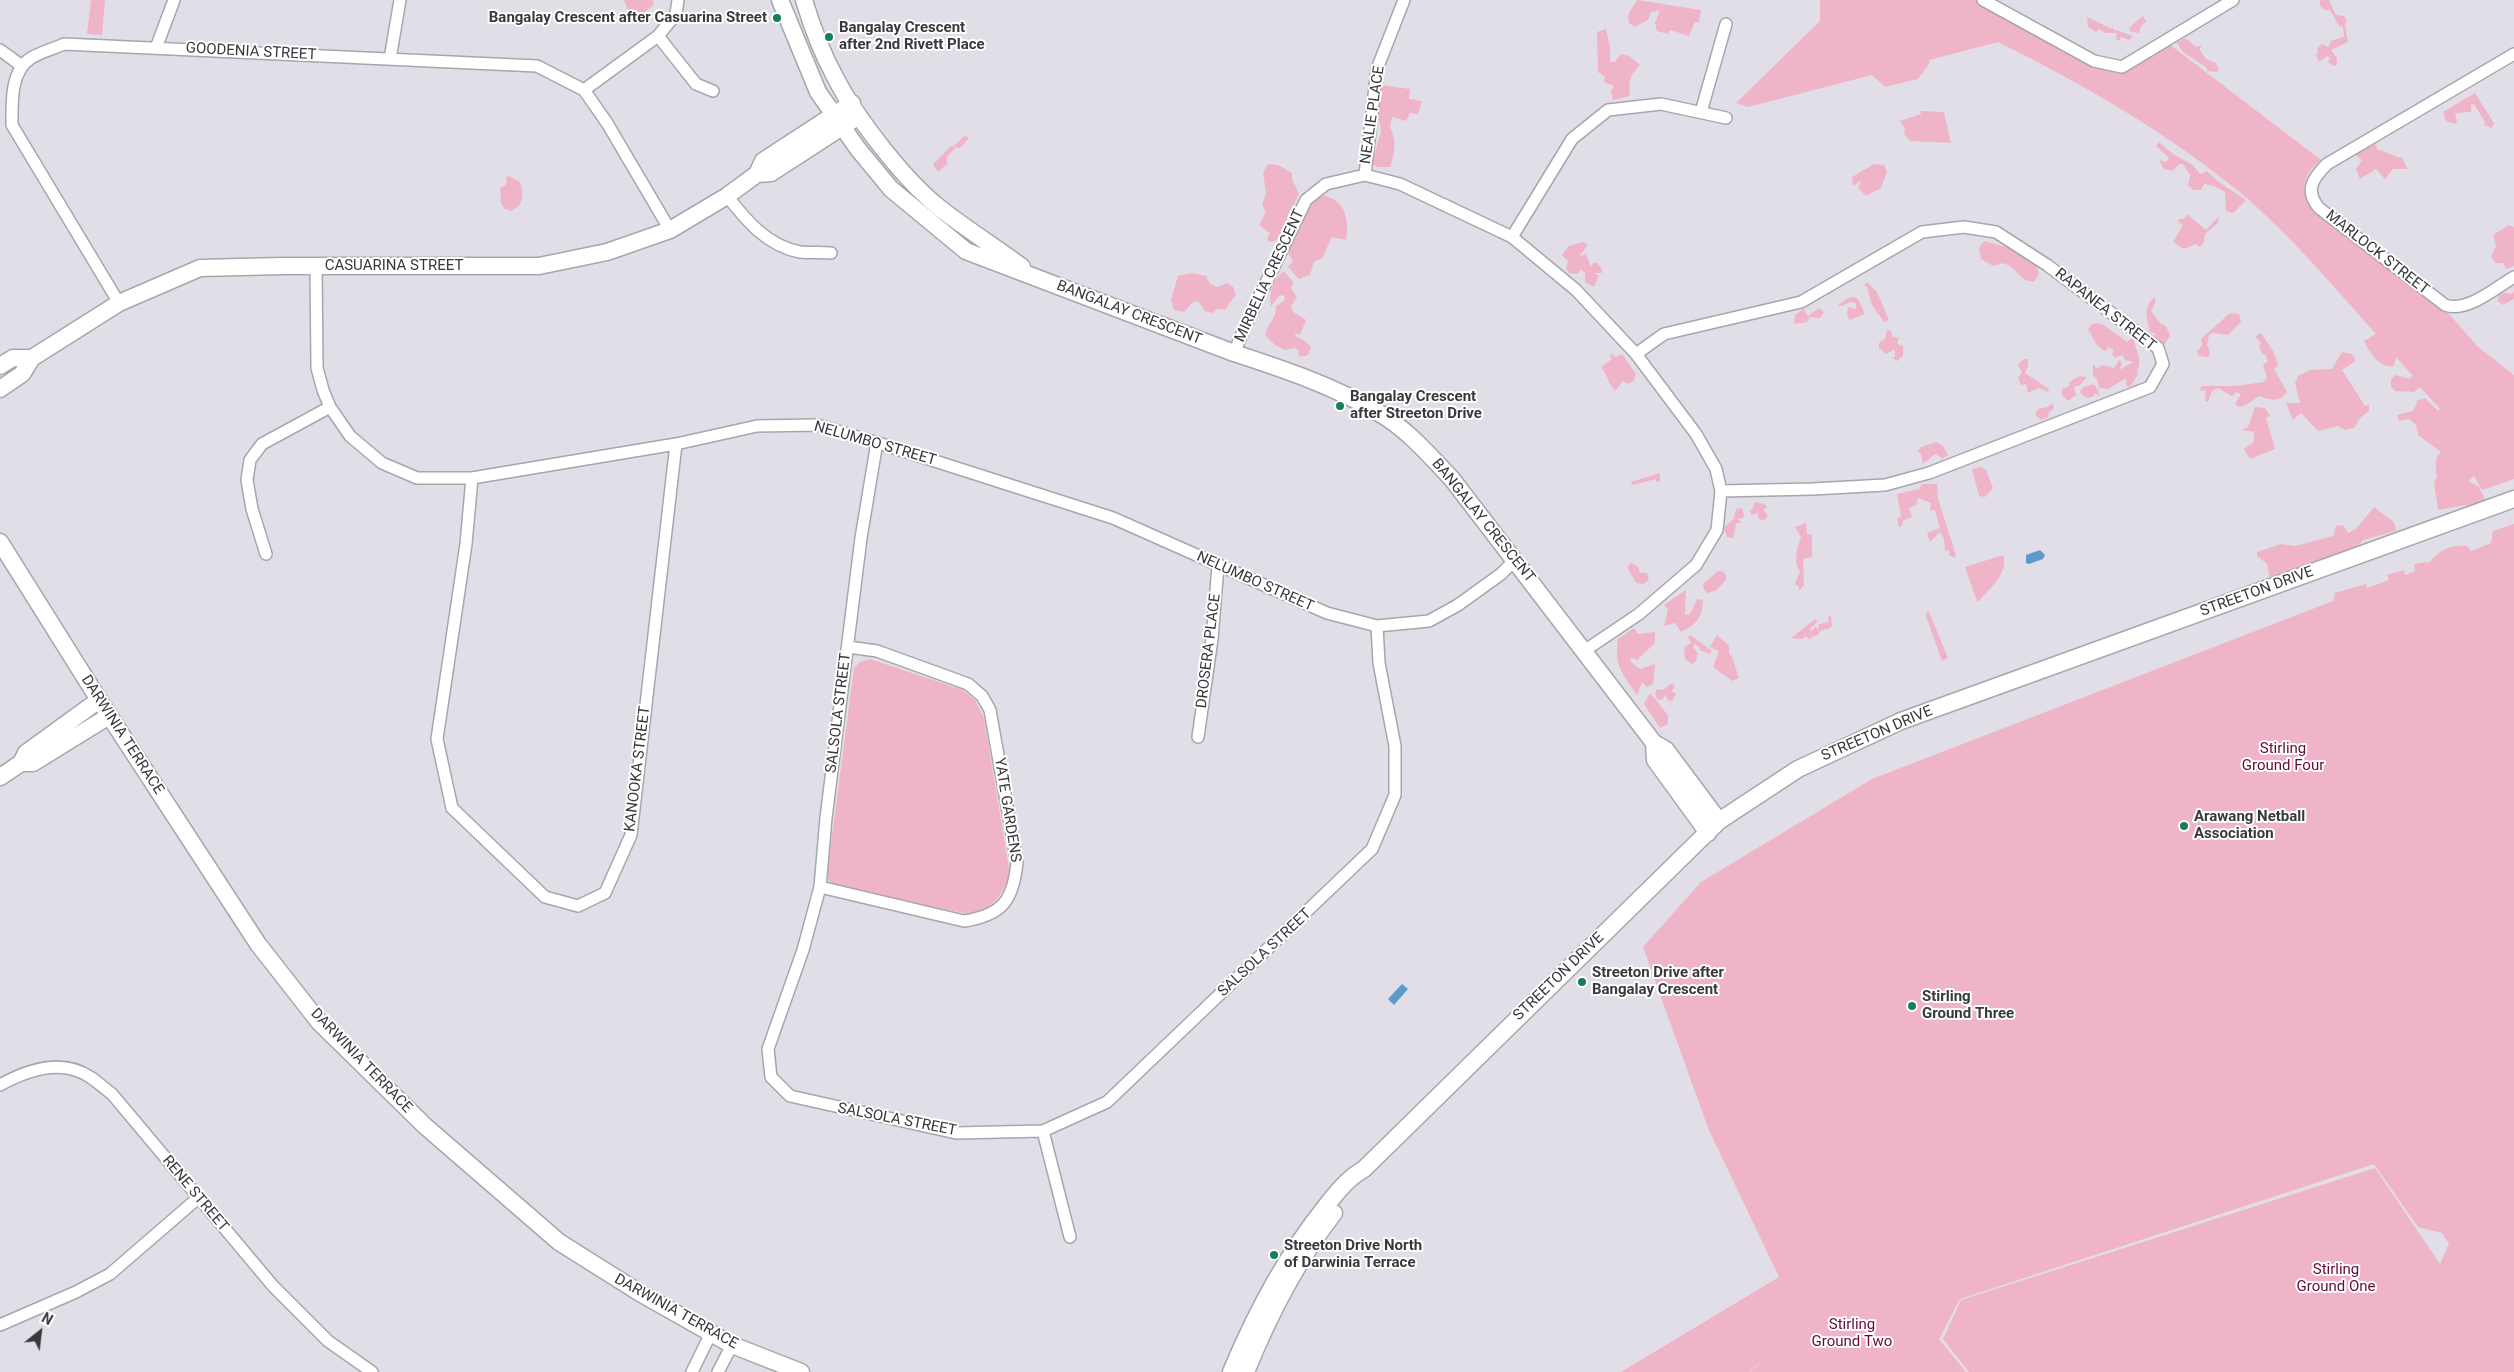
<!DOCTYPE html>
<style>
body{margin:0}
#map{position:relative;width:2514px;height:1372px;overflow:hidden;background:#e1dee8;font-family:Roboto,sans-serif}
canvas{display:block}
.north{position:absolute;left:15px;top:1307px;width:50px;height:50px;-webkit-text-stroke:4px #fff;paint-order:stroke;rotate:29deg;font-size:14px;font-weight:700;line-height:20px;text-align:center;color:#39383c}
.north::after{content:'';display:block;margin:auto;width:18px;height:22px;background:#39383c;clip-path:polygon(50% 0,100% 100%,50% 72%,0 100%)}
</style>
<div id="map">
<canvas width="2514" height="1372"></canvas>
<div class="north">N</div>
</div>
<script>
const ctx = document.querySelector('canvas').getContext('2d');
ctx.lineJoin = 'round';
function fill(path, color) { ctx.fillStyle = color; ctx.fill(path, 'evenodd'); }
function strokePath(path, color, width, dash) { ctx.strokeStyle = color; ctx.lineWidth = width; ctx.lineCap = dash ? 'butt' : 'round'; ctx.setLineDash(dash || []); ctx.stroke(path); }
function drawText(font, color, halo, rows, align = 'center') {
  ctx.font = font + ' Roboto,sans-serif'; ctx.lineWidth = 4; ctx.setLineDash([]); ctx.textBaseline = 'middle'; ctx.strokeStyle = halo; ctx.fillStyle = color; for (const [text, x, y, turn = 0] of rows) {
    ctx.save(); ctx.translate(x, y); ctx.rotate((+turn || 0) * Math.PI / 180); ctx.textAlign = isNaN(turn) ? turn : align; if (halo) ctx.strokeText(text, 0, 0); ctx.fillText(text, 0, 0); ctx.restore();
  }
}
const green = new Path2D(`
 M91 0H105L102 35 87 34Z
 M624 0H652L654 5 637 18 631 17Z
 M1637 0 1701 10 1699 22H1695L1689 36 1670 30 1668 34 1657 31 1655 23 1660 10 1651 12 1648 20 1635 27 1629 23C1626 13 1633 8 1637 0Z
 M1820 0H1985L2123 72 2169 44 2321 160C2303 174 2300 189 2311 208L2450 315 2477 346 2514 375V479L2482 490 2474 476 2468 481 2479 487 2488 505 2473 510 2465 505 2438 510 2434 482 2437 477C2436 467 2433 459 2441 452L2418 435 2416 425 2409 419 2399 421 2397 415 2413 411 2417 403 2416 401 2425 398 2438 411 2440 409 2420 387 2414 392 2395 391 2391 386V379L2396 375 2409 379 2413 376 2396 357 2394 366C2380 369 2369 352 2364 341L2376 334C2333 286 2291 236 2242 194 2168 133 2083 84 1998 42L1929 60V64L1918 79 1885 87 1872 75 1748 107 1736 103 1820 21Z
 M2320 0H2329L2336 15 2344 16 2347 21 2345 25 2348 42 2331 50 2337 58V65L2333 66 2328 62 2330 57 2327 56 2319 62 2316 54 2318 52 2317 48 2322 44 2328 47 2331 41 2344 37 2343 27 2339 26 2330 10H2325L2320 6Z
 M2143 16 2146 22 2141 26 2139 33 2129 31 2130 27Z
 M2087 17 2112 29V24L2113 29 2133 36 2129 40 2121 37 2120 40H2116L2117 33H2105L2099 29 2096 32 2088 27Z
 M1606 29 1610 47V62H1615L1621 54 1629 56 1640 65C1630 75 1628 82 1630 96L1613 100 1611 91 1614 86 1604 82 1605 77 1598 72 1597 32Z
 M2185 38 2196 47 2203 45 2199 49 2206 59 2216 63 2219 70 2217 72 2207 71V68L2183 52 2177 43Z
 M1381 85 1410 89 1409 99 1422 101 1418 114 1410 113 1406 121 1392 117 1390 127C1397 142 1395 152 1390 167H1377L1372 164 1381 131 1375 94Z
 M2475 93 2494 123 2492 128 2484 125 2485 122 2474 104 2471 105V112L2455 113 2457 122 2455 124 2446 121 2443 112Z
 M1920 111 1944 112 1951 143 1910 141 1904 134 1905 129 1900 121 1921 114Z
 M966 136 969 138 960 148 956 147 947 157V164L938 172 933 164 951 146 953 147 963 137Z
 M2159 142 2173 154 2193 165 2200 174 2207 171 2216 180 2246 200 2233 213 2226 211 2225 192 2214 186 2204 184 2201 190H2194L2188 186 2190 175 2183 164H2179L2173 171 2164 169 2159 160 2166 162 2169 158 2156 146Z
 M2376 144 2377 150C2387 150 2392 157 2402 158L2408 169H2393L2385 179 2376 169 2360 179 2356 169 2362 160 2353 153Z
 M1268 164 1278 165 1292 173V179L1299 194 1277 240 1271 242 1267 240 1270 233 1259 225 1266 212 1262 205 1266 193 1263 172Z
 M1874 164 1884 165 1887 172 1881 188 1866 196 1858 188 1861 181 1853 186 1852 177Z
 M507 175 520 182C524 196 524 204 511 211L505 209 501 203 500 188 506 185Z
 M1317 194C1344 197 1350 217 1346 240L1332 237 1322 258 1314 262 1310 275 1299 279 1288 267 1293 261C1282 246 1290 236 1302 226L1301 215Z
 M2187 214 2206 230 2219 216 2218 223 2205 234 2204 242 2200 247 2196 244 2184 249 2173 242 2183 225 2178 222 2179 219H2184Z
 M2509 225 2514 227V266L2506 269 2503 263H2496L2491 257 2496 246 2493 235Z
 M1984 241 2010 248 2036 265 2039 274 2034 282 2025 280 2010 266 2003 263 1993 266 1981 259 1979 248Z
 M1583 242 1588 244 1580 256 1586 254 1591 267 1593 263H1597L1601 267 1602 273H1594L1599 275 1594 287 1585 282V273L1581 269 1578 274 1569 273 1566 269 1568 261 1562 255 1569 246Z
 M1284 271 1294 283 1291 288 1297 297 1291 306 1293 312 1306 320 1300 335 1296 333 1295 336 1303 340 1311 347 1308 355 1299 357 1298 350 1295 348 1285 350 1275 345 1265 335C1267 324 1277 318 1276 306L1285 300 1284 295 1279 296 1271 306C1268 293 1273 279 1284 271Z
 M1192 273 1206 276 1210 284 1217 287 1227 283 1233 287 1236 294 1225 310 1217 309 1212 313 1205 311 1198 301 1192 303 1184 312 1174 310 1171 300 1178 276Z
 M1867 282 1877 292 1889 320 1884 322 1872 305 1867 287 1864 285Z
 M2514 290V299L2503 305 2498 301 2499 295 2504 293 2512 294Z
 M1854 297 1858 299 1865 314 1849 320 1847 313 1848 307 1856 309V303L1850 302 1842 306 1838 305 1848 298Z
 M2154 297 2156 301 2151 311 2161 324 2166 326 2170 336 2165 344 2160 345 2154 340 2155 334 2149 331C2148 314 2142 310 2154 297Z
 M1819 308 1824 312 1820 318 1810 317 1807 322 1794 324 1795 315 1804 309 1808 316Z
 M2230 313 2239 314 2241 322 2228 335 2213 333 2209 335 2207 345 2210 352 2208 357 2199 356 2197 352 2202 345 2201 339Z
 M2097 323 2104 325 2127 342 2132 338 2134 340C2136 351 2143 359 2137 371L2138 374 2130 387 2126 385V378L2108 389 2099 388 2097 379 2093 376V364L2097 369 2102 365 2114 368 2119 360 2122 364 2119 369H2121L2133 362 2125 360 2122 355 2115 358 2112 354 2114 350 2108 347 2106 351C2093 345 2096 340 2088 330L2092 324Z
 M1887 330H1890L1893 337 1899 338 1897 344 1903 346V356L1897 361 1891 357H1895V349L1886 354 1879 348V343L1885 339Z
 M2261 333 2273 351 2278 365 2274 369 2287 392C2280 403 2269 400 2259 396L2246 405 2239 407 2235 404 2241 394 2236 392 2232 396 2218 388 2212 391 2208 402 2205 401 2206 391 2200 390 2201 386H2235L2264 382 2267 377 2263 365 2268 361 2265 354H2262L2259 346 2261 343 2255 336Z
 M2342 352 2352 354 2356 361 2342 370 2365 406 2369 405V411L2360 418 2354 428 2345 430 2338 426 2318 431 2301 413 2293 420 2286 403H2300L2295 383 2298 376 2310 370 2332 369Z
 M1612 354 1615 357 1622 354 1636 374 1634 381 1628 384 1623 381 1615 391C1608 384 1608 375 1601 367L1612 359 1610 356Z
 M2024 359H2028V366L2025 373 2049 389 2048 392 2039 388 2028 393 2026 384 2021 385 2018 378 2022 372 2018 365Z
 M2080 376 2087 377 2079 386H2075L2074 389 2076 395 2068 401 2062 395V389L2069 386V382Z
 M2093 384 2098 389 2099 395 2098 396 2095 393 2094 396C2088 399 2083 398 2080 392L2083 387Z
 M2052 403 2054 408 2049 412 2048 417 2041 420 2035 415 2038 409 2048 407Z
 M2255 407 2265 408 2270 416 2266 418 2275 449 2250 459 2244 449 2254 442V432L2242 430 2248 427Z
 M1936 442 1943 446 1948 455 1941 459V457L1935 454 1923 464 1921 454 1918 451 1921 447Z
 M1981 467 1986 470 1993 488 1985 497 1979 496 1972 469Z
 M1660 473V482H1656V479L1632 485 1631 482Z
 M1922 484H1937L1938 499 1956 555 1955 558 1949 555V550L1945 551 1944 539 1940 532 1930 542 1927 533 1940 528 1935 510 1930 511 1931 503 1918 498 1916 505 1909 508 1912 517 1902 521 1903 524 1899 528 1897 518 1901 516 1897 494 1919 489Z
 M1757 502 1766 505 1767 508 1763 509 1768 516 1763 521 1758 518V513L1751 515 1750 510 1753 509 1754 503Z
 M2374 507 2394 522 2396 531 2363 540 2356 548 2270 579 2267 564 2257 556V552L2281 544 2295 546 2333 536 2336 526 2343 525 2348 533 2356 529Z
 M1742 508 1744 515 1743 518 1738 519 1741 522 1736 524 1733 538 1727 537 1724 528 1734 518 1736 509Z
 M1806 523 1807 534H1812V557L1803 559 1804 585 1799 591V587L1795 584 1800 571C1793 562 1797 548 1801 537L1795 527Z
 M2514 524V1372H1969L1943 1339 1961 1300 2375 1168 2440 1264 2449 1244 2442 1233 2418 1227 2374 1164 1960 1299 1939 1339 1966 1372H1750L1772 1352 1749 1372H1621L1779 1277 1708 1128 1643 947 1701 882 1872 779 2333 601 2335 593 2366 584 2367 588 2389 580 2387 575 2404 570 2405 575 2415 571 2414 564 2430 562C2440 549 2451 545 2467 546L2471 551 2491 543 2493 531Z
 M2003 555C2009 573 1990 588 1979 601H1977L1965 567Z
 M1631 563 1638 567 1640 573H1647L1649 580 1643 584 1636 583 1627 567Z
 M1718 571H1722L1726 575V580L1717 590 1708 593 1704 590 1703 584Z
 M1686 590 1685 615 1690 614 1697 599 1703 600C1702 618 1697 624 1681 632L1675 623 1664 626 1668 609 1664 605Z
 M1929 612 1948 658 1942 661 1926 616V613Z
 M1831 616 1832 626 1828 629 1821 630 1818 635 1811 637V640L1805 636 1803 639 1791 638 1815 619 1818 621 1810 629 1812 631 1816 626 1818 631 1819 624 1829 622 1828 617Z
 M1634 628 1638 634 1655 632V643L1637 660 1632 658 1630 661 1640 669 1655 664 1653 684 1647 687 1642 682 1637 695C1622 673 1614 666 1618 639Z
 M1690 635 1712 651 1710 654 1699 650 1700 648 1695 644 1693 647 1698 653 1696 661 1692 664 1685 659 1684 647 1691 643 1688 637Z
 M1717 635 1729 646V653L1732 657 1739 678 1732 681 1713 667 1719 651 1710 647Z
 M870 659 963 690 975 700 984 718 1010 874C1000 899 995 907 968 914L835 885 829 881 827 874 854 668 860 662Z
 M1672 683 1675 686 1672 691 1676 694 1672 701 1668 700 1666 695 1661 700 1657 699 1655 694 1657 689 1663 690Z
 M1650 693 1668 715V724L1660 728 1644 704Z`);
const water = new Path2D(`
 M2040 550 2045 555 2043 559 2029 564 2026 563V555Z
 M1402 984 1408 989 1394 1005 1388 999Z`);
const street = new Path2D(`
 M1983 0 2094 61 2122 67 2233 0
 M658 36 696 84 713 91
 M156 48 174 0
 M0 50 22 66
 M2514 54 2327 164C2313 178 2304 190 2319 208L2445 305C2467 313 2495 288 2514 277
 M390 59 400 0
 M584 90 658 36 676 14 678 0
 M1701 112 1726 24
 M1365 175 1377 69 1404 0
 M727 196C746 220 767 246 800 252 809 253 821 252 831 253
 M1512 237 1572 139 1608 110 1661 104 1726 118
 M316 266 317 368 323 390 330 407 350 436 382 463 417 478H472L676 444 757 426 817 425 888 446 1113 518 1327 613 1377 626 1429 621 1458 605 1501 574 1516 559
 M119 303 12 125C12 104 10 71 31 58 41 52 53 49 64 44L537 66 584 90 607 123 670 230
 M1234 353 1247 322 1306 200 1326 184 1365 175 1400 184 1512 237 1576 290 1636 354 1696 434 1716 469 1721 491 1717 530 1696 565 1639 614 1584 651
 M1636 354 1664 334 1801 302 1922 232 1964 227 1996 232 2047 265 2158 348 2163 364 2150 387 1929 473 1885 485 1813 489 1721 491
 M877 442 861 538 826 818 820 887 803 950 768 1049 771 1077 790 1096 956 1133 1043 1131 1107 1102 1372 849 1395 795V746L1379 663 1377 626
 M472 478 466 544 437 739 452 808 545 897 578 906 605 893 631 835 676 444
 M266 554 252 509 247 480 250 460 262 444 330 407
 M1198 737 1212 639 1218 566
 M820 887 964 921C1003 915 1013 900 1017 863L990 710 982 696 968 684 877 651 848 647
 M0 1085C27 1070 62 1058 90 1077 98 1082 105 1089 112 1094L273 1286 328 1341 372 1372
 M1043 1131 1070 1237
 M0 1325 76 1292 110 1274 198 1198
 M692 1372 711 1333
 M718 1372 732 1345`);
const secondary = new Path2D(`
 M780 0 818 92 858 149 891 189 966 251 1234 353C1283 369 1334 386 1379 413 1407 429 1430 456 1452 479L1654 743 1666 750 1719 821
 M804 0C812 27 822 53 835 77 855 116 902 177 936 205 963 227 994 246 1022 267
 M757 174 771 173 851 121
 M0 366 13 358H32
 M0 389 22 374 32 358 119 303 200 268 282 266H539L607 252 670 230 727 196 757 174 763 161 852 103
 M0 542 99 700 258 944 319 1022 425 1126 559 1242 640 1293 732 1345 801 1372
 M1654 743 1655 760 1708 833
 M21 763H33L109 716
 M0 777 21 763 26 753 99 700
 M1231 1372C1256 1312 1285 1257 1326 1206 1337 1192 1348 1178 1364 1169L1719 821 1798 769 1901 721 2514 499
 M1246 1372C1269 1315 1296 1262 1334 1213`);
const markers = [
 [777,18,5,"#167e58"],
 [829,37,5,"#167e58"],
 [1340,406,5,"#167e58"],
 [2184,826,5,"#167e58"],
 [1582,982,5,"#167e58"],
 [1912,1006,5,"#167e58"],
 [1274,1255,5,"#167e58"]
];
const poiNames = [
 ["Bangalay Crescent after Casuarina Street",767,18,"right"],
 ["Bangalay Crescent",839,28],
 ["after 2nd Rivett Place",839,45],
 ["Bangalay Crescent",1350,397],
 ["after Streeton Drive",1350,414],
 ["Arawang Netball",2194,817],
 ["Association",2194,834],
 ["Streeton Drive after",1592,973],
 ["Bangalay Crescent",1592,990],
 ["Stirling",1922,997],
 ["Ground Three",1922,1014],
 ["Streeton Drive North",1284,1246],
 ["of Darwinia Terrace",1284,1263]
];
const streetNames = [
 ["GOODENIA STREET",251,52,3],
 ["NEALIE PLACE",1373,115,-82],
 ["MARLOCK STREET",2377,253,38],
 ["CASUARINA STREET",394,266],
 ["MIRBELIA CRESCENT",1270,276,-65],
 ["RAPANEA STREET",2105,310,38],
 ["BANGALAY CRESCENT",1129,313,21],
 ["NELUMBO STREET",875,444,16],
 ["BANGALAY CRESCENT",1483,521,51],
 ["NELUMBO STREET",1255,582,24],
 ["STREETON DRIVE",2257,592,-20],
 ["DROSERA PLACE",1209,651,-83],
 ["SALSOLA STREET",839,713,-83],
 ["STREETON DRIVE",1877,734,-23],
 ["DARWINIA TERRACE",122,735,57],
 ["KANOOKA STREET",638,769,-83],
 ["YATE GARDENS",1007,810,81],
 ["SALSOLA STREET",1265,953,-43],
 ["STREETON DRIVE",1559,977,-44],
 ["DARWINIA TERRACE",361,1061,46],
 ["SALSOLA STREET",897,1120,11],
 ["RENE STREET",195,1194,50],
 ["DARWINIA TERRACE",676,1312,29]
];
const parkNames = [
 ["Stirling",2283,749],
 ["Ground Four",2283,766],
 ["Stirling",2336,1270],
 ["Ground One",2336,1287],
 ["Stirling",1852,1325],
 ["Ground Two",1852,1342]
];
fill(green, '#f0b4c9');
fill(water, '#5d99cb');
strokePath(street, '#a8a5ae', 14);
strokePath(secondary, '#a8a5ae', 19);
strokePath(street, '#fff', 11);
strokePath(secondary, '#fff', 16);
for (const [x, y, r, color] of markers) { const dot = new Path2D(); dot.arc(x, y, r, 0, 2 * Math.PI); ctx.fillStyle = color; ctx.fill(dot); strokePath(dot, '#fff', 2); }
drawText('bold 15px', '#39383c', '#fff', poiNames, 'left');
drawText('15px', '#39383c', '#fff', streetNames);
drawText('15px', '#650a3a', '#fff', parkNames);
</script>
